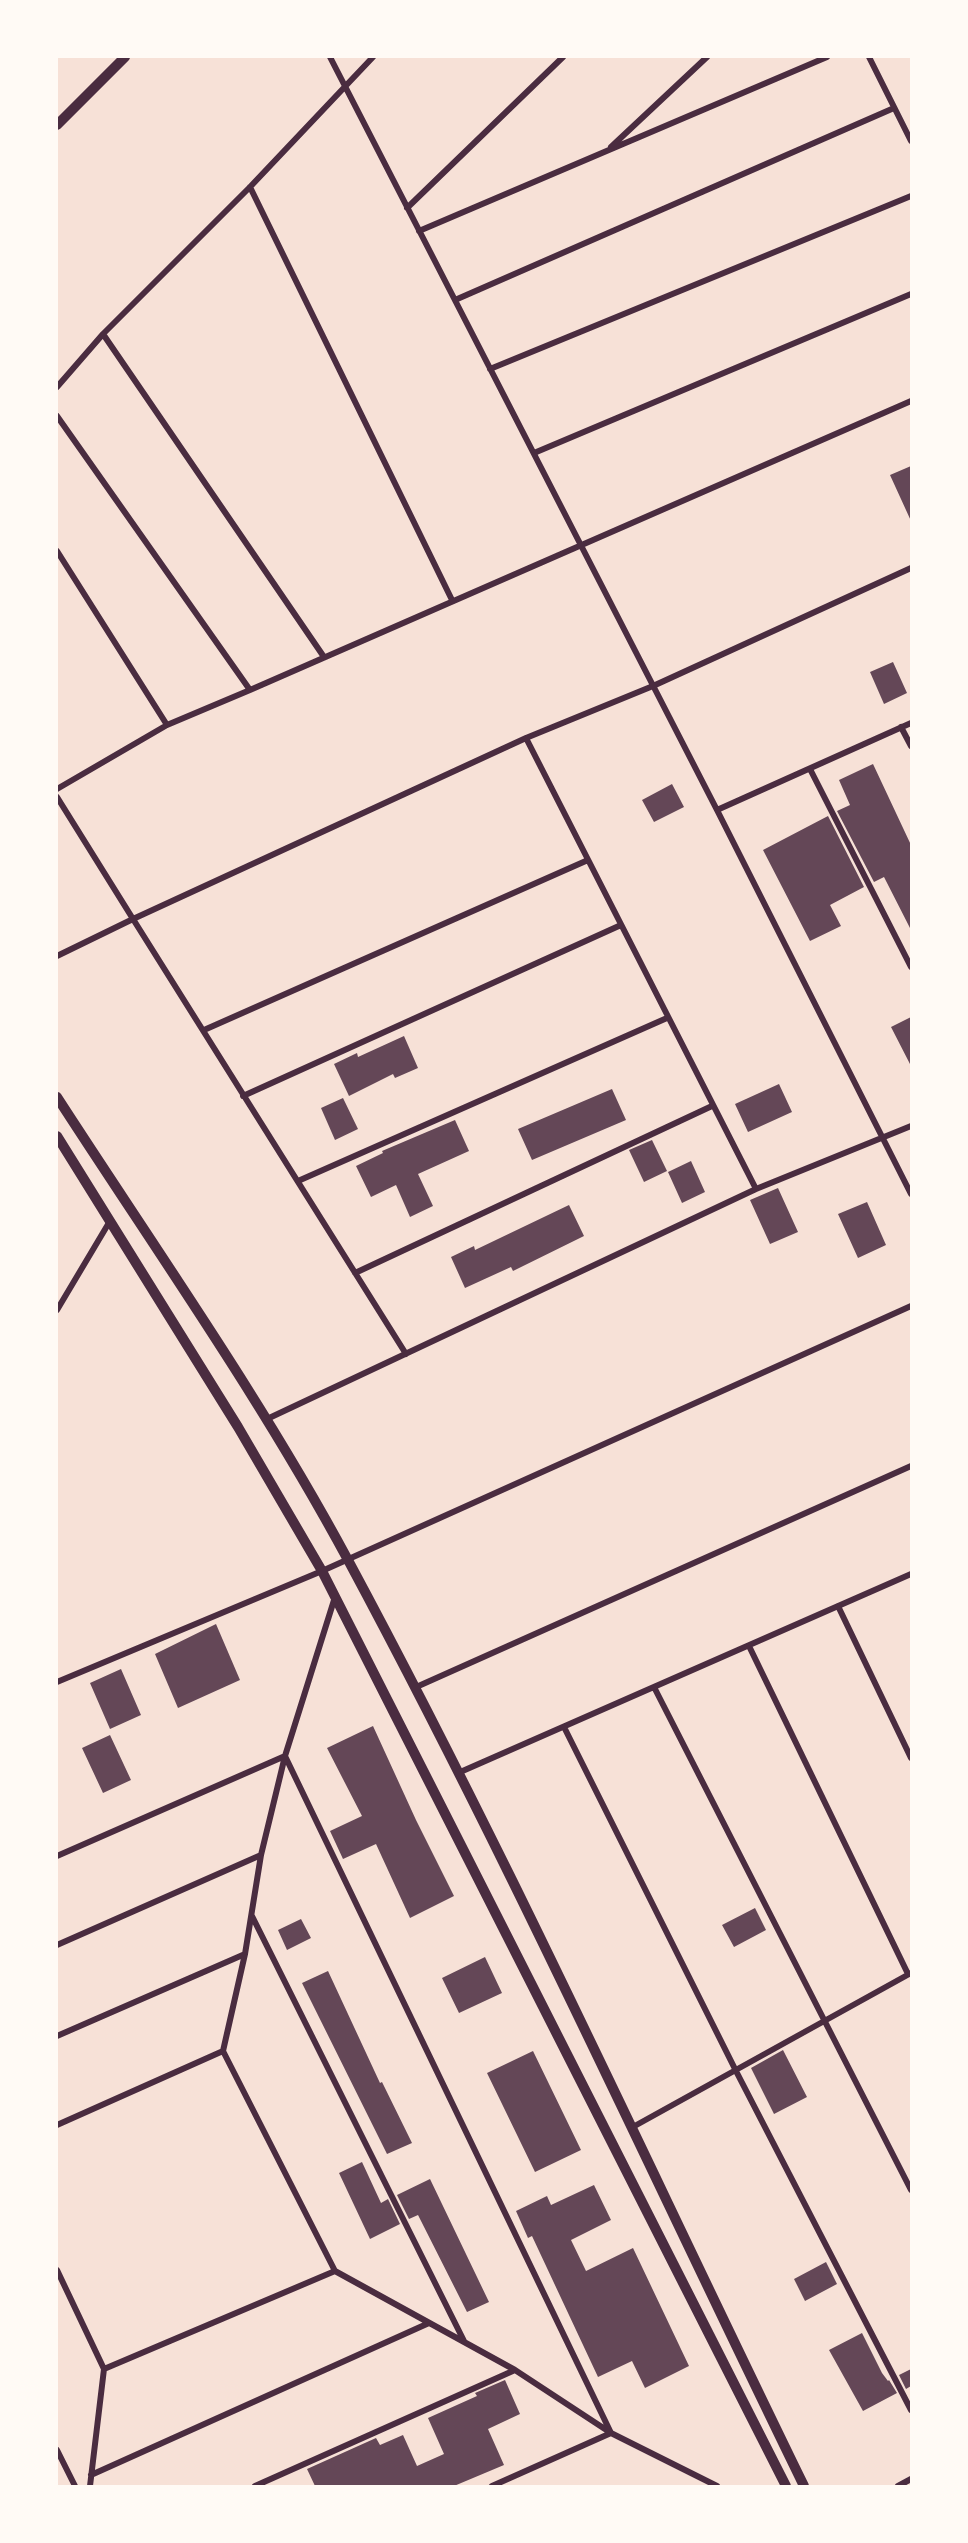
<!DOCTYPE html>
<style>
body{margin:0}
#map{position:relative;width:968px;height:2543px;overflow:hidden;background:#f7e1d7;font-family:Roboto,sans-serif}
canvas{display:block}
.frame{position:absolute;inset:0;border:58px solid #fffaf5;pointer-events:none}
</style>
<div id="map">
<canvas width="968" height="2543"></canvas>
<div class="frame"></div>
</div>
<script>
const ctx = document.querySelector('canvas').getContext('2d');
ctx.lineJoin = 'round';
function fill(path, color) { ctx.fillStyle = color; ctx.fill(path, 'evenodd'); }
function strokePath(path, color, width, dash) { ctx.strokeStyle = color; ctx.lineWidth = width; ctx.lineCap = dash ? 'butt' : 'round'; ctx.setLineDash(dash || []); ctx.stroke(path); }
const building = new Path2D(`
 M911 466V521L890 475Z
 M893 662 907 693 884 704 870 672Z
 M873 764 911 845V930L884 877 874 882 837 811 850 805 839 780Z
 M672 784 684 807 654 822 642 800Z
 M828 816 864 887 830 905 841 926 810 941 763 850Z
 M911 1017V1066L891 1027Z
 M404 1036 418 1068 395 1078 393 1074 349 1096 334 1064 357 1053 358 1057Z
 M779 1084 792 1112 748 1132 735 1104Z
 M612 1089 626 1120 532 1160 518 1129Z
 M343 1098 358 1129 335 1140 321 1108Z
 M455 1120 469 1151 418 1174 433 1206 410 1217 396 1185 371 1197 356 1166 383 1153 382 1151Z
 M652 1140 667 1171 644 1182 629 1150Z
 M691 1161 705 1192 682 1203 668 1172Z
 M778 1188 798 1232 770 1244 750 1200Z
 M867 1202 886 1245 858 1258 838 1214Z
 M569 1205 584 1236 513 1271 511 1267 465 1288 451 1257 474 1246 475 1250Z
 M216 1624 240 1680 178 1708 155 1654Z
 M121 1669 141 1715 110 1729 90 1683Z
 M373 1726 416 1820 454 1896 410 1918 376 1844 343 1859 330 1831 362 1816 327 1748Z
 M110 1735 131 1780 103 1793 82 1748Z
 M755 1908 766 1930 734 1947 722 1925Z
 M301 1919 311 1938 287 1950 278 1930Z
 M485 1957 502 1993 459 2013 442 1978Z
 M328 1971 380 2083 382 2082 412 2143 387 2154 302 1983Z
 M783 2050 807 2097 774 2114 751 2068Z
 M533 2051 581 2150 535 2172 487 2073Z
 M362 2162 381 2203 388 2199 400 2224 370 2239 339 2173Z
 M430 2179 489 2302 467 2312 418 2215 409 2219 397 2195Z
 M594 2185 611 2220 571 2240 586 2271 633 2248 689 2366 645 2388 632 2361 598 2377 532 2236 528 2238 516 2211 547 2196 551 2205Z
 M826 2262 837 2284 805 2301 794 2279Z
 M862 2333 882 2373 888 2381 889 2380 897 2393 863 2411 829 2350Z
 M911 2369V2386L906 2389 899 2375Z
 M505 2380 520 2414 488 2429 504 2465 454 2486H315L307 2469 376 2438 380 2445 403 2435 417 2466 444 2454 428 2418 477 2396 475 2393Z`);
const minor = new Path2D(`
 M330 57 717 810 911 1194
 M869 57 911 141
 M611 147 707 57
 M250 187 452 600
 M407 208 563 57
 M419 231 827 57
 M455 300 894 108
 M103 334 324 657
 M490 369 911 196
 M57 387 103 334 250 187 373 57
 M57 416 250 690 167 725 57 789
 M534 453 911 294
 M57 551 167 725
 M250 690 911 401
 M901 727 911 746
 M526 738 756 1189
 M810 769 911 967
 M57 797 133 919 57 956
 M717 810 911 723
 M204 1030 588 860
 M243 1096 621 925
 M298 1181 667 1018
 M355 1273 712 1106
 M57 1310 110 1221
 M406 1354 133 919 526 738 653 686 911 568
 M267 1419 756 1189 911 1126
 M838 1606 911 1758
 M749 1646 908 1974
 M57 1682 322 1571 911 1306
 M654 1687 911 2190
 M414 1688 911 1466
 M564 1727 736 2071 911 2410
 M458 1773 911 1574
 M57 1856 285 1756 611 2433 492 2486
 M252 1916 464 2341
 M57 1945 261 1855
 M57 2036 245 1954
 M223 2051 245 1954 261 1855 285 1756 335 1597
 M57 2125 223 2051 335 2271 515 2370 611 2433 717 2486
 M631 2128 911 1973
 M57 2270 104 2369 335 2271
 M57 2450 75 2486
 M91 2475 429 2323
 M90 2486 104 2369
 M255 2486 515 2370
 M898 2486 911 2479`);
const tertiary = new Path2D(`
 M57 125 125 57
 M57 1097C156 1250 262 1400 348 1560 511 1863 653 2177 804 2486
 M57 1136 238 1427 322 1571 786 2486`);
fill(building, '#644757');
strokePath(minor, '#4a2c40', 6);
strokePath(tertiary, '#4a2c40', 10);
</script>
